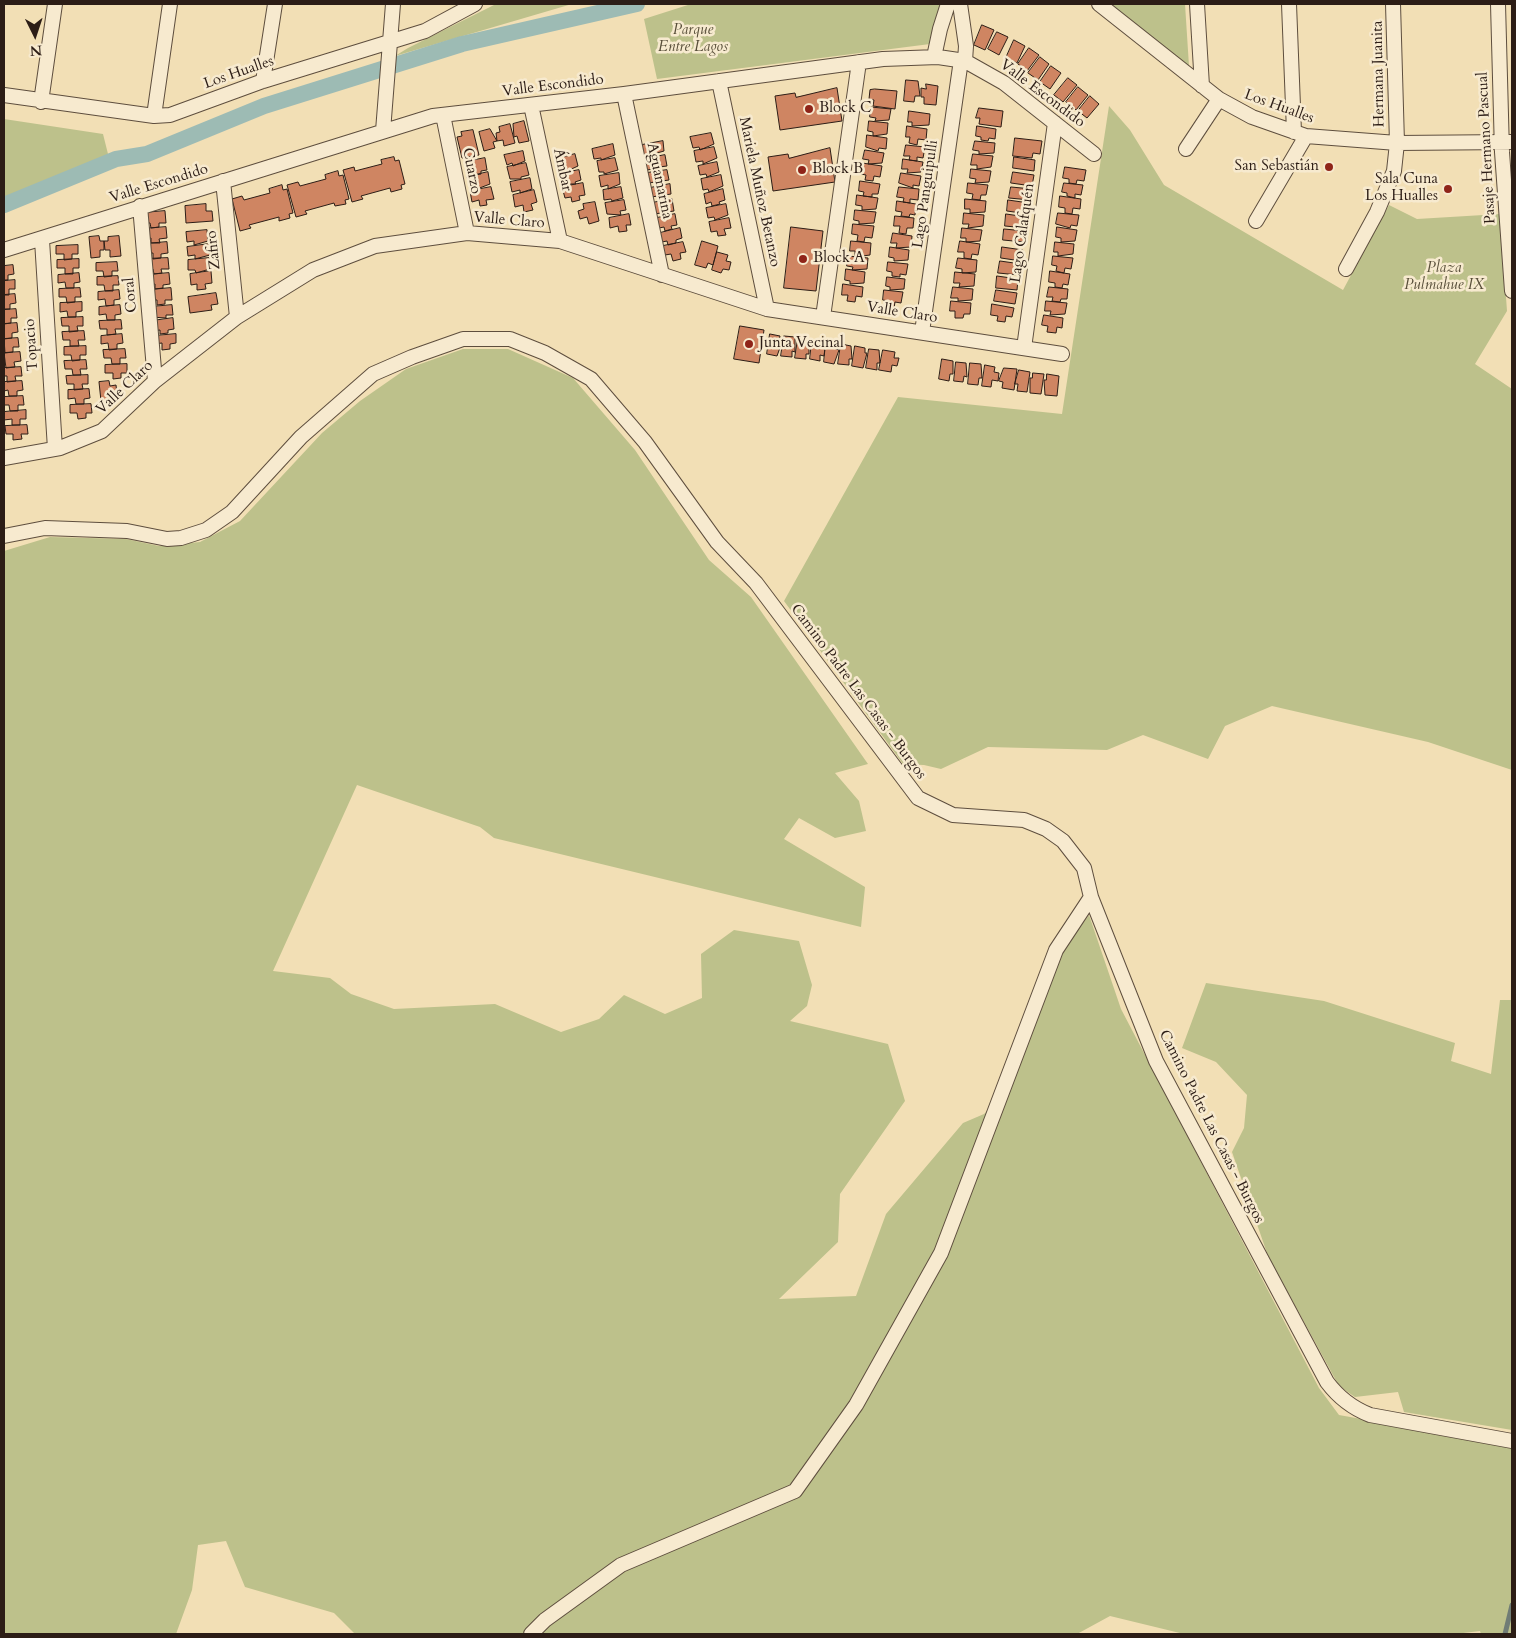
<!DOCTYPE html>
<meta charset="utf-8">
<style>
body{margin:0}
#map{position:relative;width:1516px;height:1638px;overflow:hidden;background:#f2dfb5;font-family:Cardo,serif}
canvas{display:block}
.frame{position:absolute;inset:0;border:5px solid #2c1d16;pointer-events:none}
.north{position:absolute;left:10px;top:10px;width:50px;height:50px;-webkit-text-stroke:4px #f7eacf;paint-order:stroke;rotate:176deg;font-size:14px;font-weight:700;line-height:20px;text-align:center;color:#2c1d16}
.north::after{content:'';display:block;margin:auto;width:18px;height:22px;background:#2c1d16;clip-path:polygon(50% 0,100% 100%,50% 72%,0 100%)}
</style>
<div id="map">
<canvas width="1516" height="1638"></canvas>
<div class="frame"></div>
<div class="north">N</div>
</div>
<script>
const ctx = document.querySelector('canvas').getContext('2d');
ctx.lineJoin = 'round';
function fill(path, color) { ctx.fillStyle = color; ctx.fill(path, 'evenodd'); }
function strokePath(path, color, width, dash) { ctx.strokeStyle = color; ctx.lineWidth = width; ctx.lineCap = dash ? 'butt' : 'round'; ctx.setLineDash(dash || []); ctx.stroke(path); }
function drawText(font, color, halo, rows, align = 'center') {
  ctx.font = font + ' Cardo,serif'; ctx.lineWidth = 5; ctx.setLineDash([]); ctx.textBaseline = 'middle'; ctx.strokeStyle = halo; ctx.fillStyle = color; for (const [text, x, y, turn = 0] of rows) {
    ctx.save(); ctx.translate(x, y); ctx.rotate((+turn || 0) * Math.PI / 180); ctx.textAlign = isNaN(turn) ? turn : align; if (halo) ctx.strokeText(text, 0, 0); ctx.fillText(text, 0, 0); ctx.restore();
  }
}
const green = new Path2D(`
 M496 4H572L395 56 408 48Z
 M691 4H942L930 44 657 79 644 19Z
 M1111 4H1185L1189 66Z
 M1109 106 1130 130 1164 185 1343 290 1389 205 1417 219 1500 214 1507 311 1475 364 1512 389V770L1428 742 1272 706 1225 726 1208 759 1143 735 1107 750 988 747 941 769 924 765 903 764 784 601 898 397 1062 414Z
 M4 119 103 134 110 162 4 205Z
 M463 349H508L573 378 635 450 709 560 751 597 868 764 835 773 859 801 866 831 835 838 799 818 784 839 865 887 861 927 494 838 480 827 357 785 273 971 330 978 351 994 394 1009 495 1004 561 1032 599 1019 624 995 665 1014 702 998 701 954 734 930 799 941 812 985 807 1006 790 1021 888 1044 905 1101 840 1194 838 1242 779 1299 856 1296 886 1214 963 1123 984 1114 1009 1091 1061 953 1089 915 1121 1009 1319 1388 1339 1415 1512 1446V1634H1481L1480 1631 1455 1634H1184L1110 1616 1077 1634H355L334 1613 245 1587 226 1541 198 1545 192 1590 176 1634H4V551L50 537 126 539 159 546 200 542 240 521 322 433 360 401 406 369Z
 M1206 983 1324 1001 1455 1043 1451 1061 1491 1074 1500 1000H1512V1430L1404 1412 1398 1392 1355 1397 1339 1386 1268 1256 1232 1152 1244 1128 1247 1095 1216 1062 1182 1048Z`);
const stream = new Path2D(`
 M1505 1634 1512 1605`);
const canal = new Path2D(`
 M4 205 116 159 147 154 264 106 462 44 637 4`);
const building = new Path2D(`
 M982 25 994 30 985 50 974 45Z
 M997 32 1008 37 999 55 988 49Z
 M1014 40 1025 46 1017 63 1006 58Z
 M1029 48 1039 55 1027 71 1018 64Z
 M1040 57 1049 64 1038 80 1028 73Z
 M1051 66 1061 73 1050 89 1040 82Z
 M1068 78 1077 85 1063 102 1054 95Z
 M906 80 918 81 920 96H915L914 102 904 101Z
 M926 84 938 86 936 105 924 104V97H921V88L926 89Z
 M1078 87 1088 95 1076 110 1066 102Z
 M837 88 842 121 780 130 775 96 795 93 796 97Z
 M875 89 897 91 895 109 873 106 874 100 869 99 870 90Z
 M1090 96 1099 104 1087 118 1078 111Z
 M871 107 891 109 889 120 875 121 876 118 870 117Z
 M979 108 1003 111 1001 127 979 124 980 118H976Z
 M909 111 930 114 929 125 912 126V122H908Z
 M524 121 529 141 519 143 517 136 514 137 513 124Z
 M869 121 888 123 887 134 873 136V132L868 131Z
 M510 124 515 143 504 146 503 140 497 141 496 133 500 132 499 127Z
 M907 126 927 129 926 140 918 139 917 145 909 143 910 137H906Z
 M977 126 996 129 995 139 989 138 988 141 981 140V137L976 136Z
 M490 129 497 141 493 142 495 148 484 151 479 132Z
 M473 130 479 155 462 158 457 137 462 136 461 132Z
 M711 133 714 144 700 150 699 147 693 148 690 137Z
 M867 135 887 138 886 149 879 148 878 151 866 147Z
 M1015 138 1042 141 1040 154 1033 153 1032 158 1013 156Z
 M663 141 664 151 657 153 658 157 649 158V155L644 156 642 145Z
 M975 141 995 143 994 153 979 154V151L973 150Z
 M613 144 615 155 601 160V158L594 159 592 149Z
 M906 145 925 147 923 158 917 157V161L909 160 910 156H904Z
 M714 147 717 158 703 164V161L696 162 694 151Z
 M830 148 835 182 773 191 768 157 788 154 789 158Z
 M865 150 884 153 882 163 868 164 869 160 863 159Z
 M523 151 525 161 513 166 512 163 507 165 504 155Z
 M575 154 578 166 565 172V169L559 170 557 159Z
 M973 154 993 156 991 167 977 169V165H971Z
 M665 155 667 166 659 167V171L654 172 653 169 647 170 645 159Z
 M394 157 395 161 399 160 405 184 401 185 402 189 391 192 390 188 361 196 363 199 352 202 343 170 354 167 355 171 382 164 381 160Z
 M1014 157 1035 160 1034 171 1013 168Z
 M485 158 487 170 481 171V174L476 175 475 172 467 174 465 162Z
 M615 158 618 170 604 174V172H599L597 161Z
 M903 159 923 162 921 172 907 173 908 169H902Z
 M717 162 719 172 707 177 706 174 700 175 698 166Z
 M526 163 529 175 521 177V179H510L507 167Z
 M862 163 882 166 880 177 874 176 873 181 865 180 866 175 861 174Z
 M1065 167 1086 170 1084 181 1077 180 1076 184 1069 183V179L1063 178Z
 M971 169 991 171 989 182 975 183 976 179 970 178Z
 M579 170 581 180 575 182 576 184H561L559 174Z
 M667 170 669 180 662 181V185L655 186V182L649 183 647 173Z
 M338 171 339 176 343 175 349 199 345 200 346 204 335 206 334 203 305 211 307 214 296 217 287 185 298 182 300 186 326 179 325 175Z
 M488 172 490 184 477 189 476 186 470 188 467 177Z
 M1013 172 1034 175 1032 186 1011 183Z
 M619 173 620 184 608 189V185L601 187 599 176Z
 M901 173 921 176 919 186 913 185V188L899 183Z
 M721 175 723 186 709 192 708 189 703 190 701 179Z
 M530 178 532 189 520 193V190L512 192 510 182Z
 M860 181 880 184 878 194H872V197L863 196 864 192 859 191Z
 M583 183 585 195 579 196 580 200 572 202 571 197 565 198 562 187Z
 M968 183 988 185 986 195H981L980 200 972 199 973 194 967 193Z
 M1064 183 1083 185 1081 195 1075 194V198L1067 196V193L1062 192Z
 M670 184 671 194 665 195V200L659 201 658 196 651 197 650 188Z
 M282 185 283 190 287 189 293 213 289 214 290 218 279 221V217L249 225 251 228 240 231 232 199 242 196 244 200 270 193 269 189Z
 M491 187 494 199 486 200 487 205 480 206 479 200 472 202 470 191Z
 M621 187 623 198 612 201 611 199 604 200 603 190Z
 M899 187 919 189 918 200 910 199V203L903 202 904 198 897 197Z
 M1011 187 1032 189 1030 200 1009 198Z
 M723 189 725 200 719 202 720 204 712 206 711 202 706 204 704 194Z
 M534 190 537 202 531 204 533 210 524 212 523 205 515 207 513 195Z
 M857 195 878 198 876 209 862 210V206L856 205Z
 M1060 196 1081 199 1080 209 1073 208 1072 214 1065 213V208L1059 207Z
 M672 199 674 211 667 212 668 216 662 217 661 213 654 214 652 203Z
 M965 199 986 201 985 212 970 213V209H965Z
 M624 200 626 210 620 211 621 215 607 214 605 203Z
 M1008 200 1029 203 1028 214 1007 211Z
 M897 201 916 204 915 215 910 214 909 217 901 216 902 212 896 211Z
 M595 202 599 221 589 224 587 217 580 219 578 211 584 209 583 204Z
 M206 204V211H212L213 221 186 223 185 206Z
 M726 204 728 215 715 220 714 217 708 218 706 208Z
 M855 210 876 212 874 223 859 224V221L854 220Z
 M165 211 166 223H159V227L151 228 150 223H143L142 213Z
 M964 213 984 215 983 226 968 228 969 224H963Z
 M1058 213 1079 215 1077 226 1071 225 1070 228 1056 224Z
 M629 214 631 225H626L627 231 619 232 618 226 610 228 609 218Z
 M675 214 677 225 671 226 672 229 665 231 664 227 659 228 657 218Z
 M1006 214 1027 217 1026 228 1005 226Z
 M895 216 914 218 913 228H907L906 234 899 233 900 226H894Z
 M729 218 731 228 724 229 726 235 718 236 717 231 711 232 709 222Z
 M853 224 874 226 872 238 865 237 864 242 857 241 858 235 852 234Z
 M166 227 167 238 159 239 160 243H151V238L144 239 143 229Z
 M791 227 823 231 816 291 784 288Z
 M1057 227 1077 230 1075 241 1061 242V238L1056 237Z
 M680 228 682 238 676 240V243L668 245 667 241 662 242 660 233Z
 M962 228 982 230 980 241 966 242V238H961Z
 M1004 229 1025 231 1024 242 1003 240Z
 M207 230 208 241 194 245V241L187 242 186 232Z
 M893 233 912 236 911 247 896 248 897 243H891Z
 M99 236 100 241H104V250H100V257L91 258 89 237Z
 M119 236 121 256 110 257V250H105L104 241H108V237Z
 M702 241 718 246 713 265 708 263 706 268 695 265Z
 M851 241 871 243 870 255 855 257V251H850Z
 M960 241 980 244 978 255 972 254 971 259 964 258V252H958Z
 M167 242 168 253 161 254V258L153 259V253L146 254 145 244Z
 M683 242 686 252 680 253 681 259 673 261 671 254 665 255 663 246Z
 M1055 242 1074 244 1073 254 1058 256V252H1054Z
 M209 244 210 255 195 259V255L188 256 187 247Z
 M78 245V254H72V259L64 260V254H56V246Z
 M890 247 909 250 908 260 894 261V258L889 257Z
 M1002 247 1023 250 1021 261 1001 258Z
 M717 252 728 255 726 261 731 262 729 270 723 269 721 273 712 270Z
 M848 256 868 258 867 269 852 270 853 267 847 266Z
 M1053 256 1073 258 1071 269 1065 268 1064 273 1056 271 1057 266 1052 265Z
 M168 258 169 269H161L162 273 154 274 153 269H146L145 259Z
 M209 258 210 269 196 273 195 270H188V260Z
 M958 258 977 260 976 272 962 273V269L956 268Z
 M79 259V268H73V274H65V268H57V260Z
 M1000 261 1021 264 1019 275 998 273Z
 M117 262 118 271H112V276L104 277 103 271H96V263Z
 M888 262 908 264 906 275 900 274V277L892 276V272L887 271Z
 M13 265 14 274 8 275V280H4V266Z
 M846 269 865 272 864 283 850 284V281L845 280Z
 M211 271 212 283 205 284 206 289 197 290V284L191 285 190 274Z
 M1050 271 1070 274 1068 285 1063 284 1062 288 1055 287V283L1049 282Z
 M955 272 975 274 974 286 959 287 960 283H954Z
 M79 273 80 282 74 283V288H66L65 282 58 283V275Z
 M169 273 170 284 163 285V288L155 289V284L147 285V275Z
 M118 276 119 285H113V291H105L104 285H97V277Z
 M997 276 1018 279 1017 290 996 288Z
 M887 277 905 279 904 289 890 290V287L886 286Z
 M15 280V289H9V295H4V281Z
 M843 284 863 287 862 297 856 296 855 302 847 301 848 295H842Z
 M953 287 973 289 972 300 958 301V298H951Z
 M1049 287 1068 289 1067 299H1061L1060 302 1052 301 1053 297H1047Z
 M80 288 81 297H75V302L67 303 66 297H59V289Z
 M171 288 172 300H165V304L157 305V300H149V290Z
 M119 290 120 299 114 300V305L106 306 105 299 98 300V292Z
 M884 290 903 292 901 303 895 302 894 308 887 307 888 301 883 300Z
 M996 290 1017 293 1015 304 994 301Z
 M216 293 218 304 211 305 212 310 190 313 188 297Z
 M15 294 16 303 10 304V309H4V295Z
 M951 301 971 303 970 314H964L963 318H955V311H950Z
 M1046 301 1067 303 1065 314 1050 315 1051 311H1045Z
 M82 302V311L76 312V317H68L67 311 60 312V303Z
 M992 304 1014 308 1012 317 1006 316 1005 322 997 321 998 316 991 315Z
 M120 305 121 314 115 315V320H107L106 314 99 315V307Z
 M172 305 173 315H166V318L151 317V307Z
 M16 309 17 318H11V323L4 324V310Z
 M1044 315 1063 318 1062 328 1057 327 1056 333 1047 332 1048 326 1042 325Z
 M83 317V326H77L78 331 69 332V326H62L61 318Z
 M173 318 174 329 168 330V333L160 334V330L153 331 152 321Z
 M121 320 122 329H115L116 334 107 335V329H100L99 321Z
 M17 323 18 332 12 333V338L4 339V324Z
 M740 326 764 330 759 363 734 359Z
 M84 331 85 340H78L79 346H70V340H63L62 332Z
 M122 334 123 343 117 344V349L109 350 108 343 101 344V336Z
 M176 334V343L170 344V349L162 350V343L154 344V336Z
 M770 334 780 336 779 341 782 342 777 356 767 354Z
 M784 336 795 337V352L792 351V357L781 356Z
 M18 338 19 347H13V352L5 353 4 339Z
 M798 339 809 340V354H806V359L795 358Z
 M812 341 823 342 822 347 825 348 824 356 820 355V361L810 359Z
 M826 342 837 344 836 349 839 350 834 364 824 362Z
 M841 344 851 346 852 359H849V365L838 364Z
 M86 346V355H80V360L72 361 71 355H64V347Z
 M855 346 865 348V353H867L863 368 852 366Z
 M125 349 126 358H120V364H112L111 358H104L103 350Z
 M869 349 879 350 880 363H877V370L866 368Z
 M883 350 895 352 894 358H899L897 366 892 365 891 372 879 370Z
 M20 352 21 361 14 362 15 367 6 368 4 353Z
 M942 359 953 361V374H950L949 381 939 379Z
 M86 360 87 369H80L81 375H73L72 369H65L64 361Z
 M956 362 966 363 967 377 964 376 963 382 954 381Z
 M970 363 981 364 982 378H979L978 385 968 384Z
 M127 364V373H121V378L113 379V373H105V365Z
 M985 365 995 367 994 372 999 373 998 381 992 380 991 387 982 386Z
 M21 367 22 376H15L16 381 7 382V376H4V368Z
 M1004 368 1017 369 1014 390 1002 388 1003 382 999 381Z
 M1019 370 1030 372 1027 392 1017 391 1018 384H1015Z
 M1033 373 1044 374 1041 394 1030 393V378H1032Z
 M1047 374 1059 376 1057 396 1045 395 1044 380H1046Z
 M88 375V384H82L83 389 74 390V384H67L66 376Z
 M22 381 23 390 17 391V396H9L8 390 4 391V382Z
 M109 381 110 386 116 385 117 394 112 395V400L101 401 99 382Z
 M89 389 90 398 84 399V404H76L75 398 68 399V390Z
 M23 396 24 405H18V411H10L9 405H4V397Z
 M91 404 92 413H86V418L78 419 77 413H70V405Z
 M26 410V419H20V425H12V419L4 420V412Z
 M27 425 28 434H21L22 439 13 440V434H6L5 426Z`);
const street = new Path2D(`
 M960 4 966 46 965 61
 M1099 4 1219 99 1252 117 1306 136 1397 143 1512 142
 M1197 4 1202 86
 M1289 4 1294 132
 M1498 4 1502 152 1512 291
 M934 57 940 29 948 4
 M263 81 275 4
 M719 81 767 309
 M624 94 662 275
 M4 95 154 116 170 115 263 81 425 31 475 4
 M41 102 55 4
 M531 105 560 241
 M443 115 467 233
 M154 116 170 4
 M383 131 393 4
 M1186 149 1219 99
 M223 181 237 317
 M140 206 155 381
 M1256 221 1306 136
 M42 240 55 449
 M4 250 433 116 624 94 883 59 938 57 965 61 1004 83 1094 154
 M1346 269 1377 212 1394 171 1397 143 1393 4
 M823 317 859 62
 M922 332 961 60
 M1024 348 1055 123
 M4 458 60 448 102 431 155 381 237 317 313 270 375 246 467 233 560 241 767 309 1062 354
 M4 536 45 528 127 531 167 539 181 538 206 530 232 512 301 437 373 374 412 357 463 339H510L545 353 591 379 645 442 717 542 756 583 918 798 953 815 1024 820 1046 829 1063 841 1084 868 1091 897 1156 1061 1327 1382C1339 1398 1352 1408 1370 1415L1512 1441
 M531 1634 545 1620 621 1565 795 1491 856 1405 941 1253 1056 950 1091 897`);
const markers = [
 [809,109,5,"#8f2418"],
 [1329,167,5,"#8f2418"],
 [802,170,5,"#8f2418"],
 [1448,189,5,"#8f2418"],
 [803,259,5,"#8f2418"],
 [749,344,5,"#8f2418"]
];
const parkNames = [
 ["Parque",693,31],
 ["Entre Lagos",693,48],
 ["Plaza",1444,269],
 ["Pulmahue IX",1444,286]
];
const streetNames = [
 ["Los Hualles",239,73,-19],
 ["Hermana Juanita",1379,74,-91],
 ["Valle Escondido",553,86,-7],
 ["Valle Escondido",1042,94,37],
 ["Los Hualles",1279,107,20],
 ["Pasaje Hermano Pascual",1487,148,-93],
 ["Ámbar",562,170,78],
 ["Cuarzo",471,171,79],
 ["Aguamarina",659,181,78],
 ["Valle Escondido",159,184,-17],
 ["Mariela Muñoz Betanzo",759,192,78],
 ["Lago Panguipulli",926,194,-82],
 ["Valle Claro",509,221,5],
 ["Lago Calafquén",1023,233,-82],
 ["Zafiro",214,250,-96],
 ["Coral",131,295,-95],
 ["Valle Claro",902,313,9],
 ["Topacio",32,345,-94],
 ["Valle Claro",125,388,-43],
 ["Camino Padre Las Casas - Burgos",858,692,53],
 ["Camino Padre Las Casas - Burgos",1211,1127,63]
];
const poiNames = [
 ["Block C",819,109],
 ["San Sebastián",1319,167,"right"],
 ["Block B",812,170],
 ["Sala Cuna",1438,180,"right"],
 ["Los Hualles",1438,197,"right"],
 ["Block A",813,259],
 ["Junta Vecinal",759,344]
];
fill(green, '#bdc18b');
strokePath(stream, '#707c75', 5);
strokePath(canal, '#9dbbb4', 16);
fill(building, '#cf8562');
strokePath(building, '#2c1d16', 1);
strokePath(street, '#5e4e3e', 16);
strokePath(street, '#f7eacf', 14);
for (const [x, y, r, color] of markers) { const dot = new Path2D(); dot.arc(x, y, r, 0, 2 * Math.PI); ctx.fillStyle = color; ctx.fill(dot); strokePath(dot, '#f7eacf', 2); }
drawText('italic 15px', '#584e39', '#f7eacf', parkNames);
drawText('15px', '#2c1d16', '#f7eacf', streetNames);
drawText('15px', '#2c1d16', '#f7eacf', poiNames, 'left');
</script>
